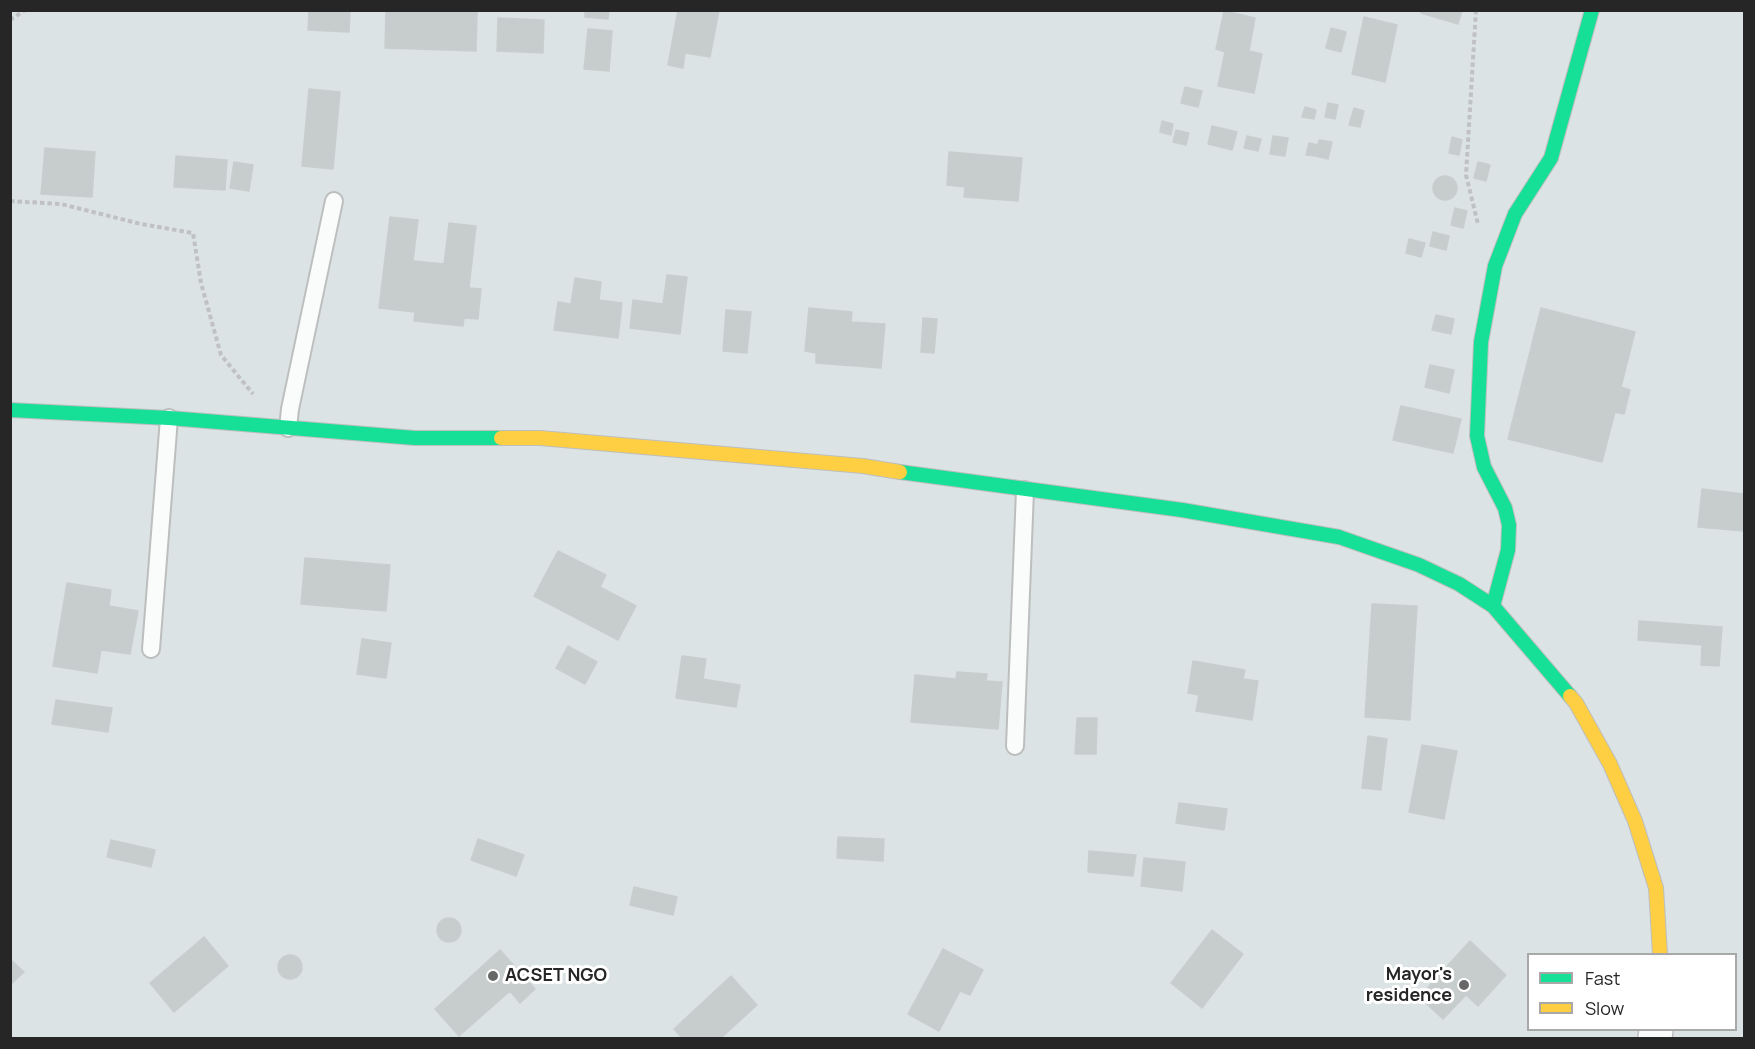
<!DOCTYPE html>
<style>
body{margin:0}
#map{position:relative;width:1755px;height:1049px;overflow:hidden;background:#dce3e4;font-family:Manrope,sans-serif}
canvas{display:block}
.frame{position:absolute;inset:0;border:12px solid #262626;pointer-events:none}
.legend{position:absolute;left:1527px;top:953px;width:210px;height:78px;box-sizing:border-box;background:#fff;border:2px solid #a8a8a8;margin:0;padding:8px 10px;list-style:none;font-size:18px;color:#262626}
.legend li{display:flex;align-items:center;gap:12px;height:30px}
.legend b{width:30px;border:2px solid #a8a8a8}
</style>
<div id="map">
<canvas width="1755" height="1049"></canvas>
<div class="frame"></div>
<ul class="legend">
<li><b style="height:8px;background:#16e098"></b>Fast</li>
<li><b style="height:8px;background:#ffcf43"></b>Slow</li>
</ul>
</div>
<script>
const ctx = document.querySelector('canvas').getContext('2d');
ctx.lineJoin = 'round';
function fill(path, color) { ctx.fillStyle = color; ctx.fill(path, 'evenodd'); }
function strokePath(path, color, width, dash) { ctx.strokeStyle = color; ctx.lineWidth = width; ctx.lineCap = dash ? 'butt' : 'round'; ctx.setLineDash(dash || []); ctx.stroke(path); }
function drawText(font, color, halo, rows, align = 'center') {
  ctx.font = font + ' Manrope,sans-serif'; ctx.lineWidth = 6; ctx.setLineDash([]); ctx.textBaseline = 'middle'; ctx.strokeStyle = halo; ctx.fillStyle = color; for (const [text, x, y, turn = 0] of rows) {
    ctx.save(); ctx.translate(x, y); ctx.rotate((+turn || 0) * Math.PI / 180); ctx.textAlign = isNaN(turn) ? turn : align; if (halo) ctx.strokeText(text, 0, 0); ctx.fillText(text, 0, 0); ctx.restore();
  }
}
const building = new Path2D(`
 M309 10H350L349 32 308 30Z
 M386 10 477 12 476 51 385 48Z
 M585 10H609L608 19 585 17Z
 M678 10H719L710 57 685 53 683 68 668 65Z
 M1422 10H1462L1458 24 1421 13Z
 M1224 11 1255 18 1249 51 1262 54 1254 93 1218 86 1225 52 1216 49Z
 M1364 17 1397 25 1385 82 1352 74Z
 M498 18 544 20 543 53 497 51Z
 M1331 28 1346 32 1341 52 1326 48Z
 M588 29 612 31 609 71 584 69Z
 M1185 87 1202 91 1198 107 1181 103Z
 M309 89 340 92 333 169 302 166Z
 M1328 103 1338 105 1335 119 1325 117Z
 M1305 107 1316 110 1314 119 1302 117Z
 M1354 108 1364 111 1360 127 1349 125Z
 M1162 121 1173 124 1171 135 1160 132Z
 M1212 126 1237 132 1232 150 1208 144Z
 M1176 130 1189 133 1186 145 1173 142Z
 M1247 136 1261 139 1258 151 1244 148Z
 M1273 136 1288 138 1285 156 1270 154Z
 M1452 137 1462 140 1459 155 1449 153Z
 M1319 140 1332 142 1328 159 1315 156Z
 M1309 143 1318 145 1315 156 1306 155Z
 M45 148 95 152 92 197 41 194Z
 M949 152 1022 158 1018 201 964 197 965 187 947 185Z
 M176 156 227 160 225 190 174 187Z
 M234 162 253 165 249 191 230 188Z
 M1478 162 1490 165 1486 181 1474 178Z
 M1433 188a12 12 0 1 1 24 0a12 12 0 1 1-24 0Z
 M1455 208 1467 211 1463 228 1451 225Z
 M390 217 418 220 413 261 444 264 449 223 476 226 469 288 481 289 478 319 464 318 463 326 414 321 415 312 379 308Z
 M1433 232 1449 236 1446 250 1430 246Z
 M1409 239 1425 243 1421 257 1406 253Z
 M667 275 687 277 680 334 630 328 633 300 663 304Z
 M575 278 601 282 599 300 622 303 618 338 554 330 558 302 571 304Z
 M809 308 852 312 851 322 885 324 881 368 816 363V353L805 351Z
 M1541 308 1635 332 1621 387 1630 390 1624 414 1615 412 1602 462 1508 439Z
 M726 310 751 312 747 353 723 351Z
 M1436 315 1454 319 1451 334 1432 330Z
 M923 318 937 319 934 353 921 352Z
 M1430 365 1454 370 1449 393 1425 387Z
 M1401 406 1461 419 1453 453 1393 440Z
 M1702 489 1744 494V531L1698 527Z
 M558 551 606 575 600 587 636 606 618 640 534 596Z
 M305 558 390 565 386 611 301 604Z
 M67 583 111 590 109 606 138 611 130 654 101 650 97 673 53 666Z
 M1372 604 1417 606 1410 720 1365 717Z
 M1639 621 1722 627 1719 666 1701 665 1702 645 1638 640Z
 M362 639 391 643 386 678 357 674Z
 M568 646 597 662 585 684 556 668Z
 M682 656 706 659 703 679 740 685 736 707 676 698Z
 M1193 661 1245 670 1243 679 1258 681 1252 720 1196 711 1199 695 1188 693Z
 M957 672 987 674 986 681 1002 682 998 729 911 722 915 675 956 679Z
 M56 700 112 708 108 732 52 724Z
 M1077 718H1097L1096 754H1075Z
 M1368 736 1387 739 1381 790 1362 788Z
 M1422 745 1457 751 1444 819 1409 812Z
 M1179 803 1227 809 1224 830 1176 823Z
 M838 837 884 839 883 861 837 858Z
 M478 839 524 855 516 876 471 860Z
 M111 840 155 850 151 867 107 857Z
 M1089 851 1136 855 1133 876 1088 872Z
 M1144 858 1185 862 1182 891 1141 886Z
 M634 887 677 897 673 915 630 905Z
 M437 930a12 12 0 1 1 24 0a12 12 0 1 1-24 0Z
 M1212 930 1243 954 1202 1008 1171 983Z
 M204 937 228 966 174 1012 150 983Z
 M1470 941 1506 975 1478 1006 1466 995 1443 1019 1419 997Z
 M943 949 983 970 970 995 960 991 939 1031 908 1014Z
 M500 950 535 989 520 1003 510 991 459 1036 435 1009Z
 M278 967a12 12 0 1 1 24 0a12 12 0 1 1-24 0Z
 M10 959 24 972 10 985Z
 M731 976 757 1005 721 1038H682L674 1029Z`);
const path = new Path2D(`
 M1476 10 1466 175 1478 224
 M10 20 25 10
 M10 201 61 204 141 224 193 233 201 283 221 355 253 394`);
const lane = new Path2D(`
 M288 428 290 409 334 201
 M151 649 169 418
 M1015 746 1025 490`);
const street = new Path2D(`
 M1655 1038 1656 1030`);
const fast = new Path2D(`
 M10 410 169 418 415 438H501
 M900 472 1182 510 1339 537 1419 565 1459 584 1493 606 1570 696
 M1493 606 1508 550 1509 525 1505 508 1484 467 1477 436 1481 342 1495 266 1515 214 1551 158 1592 10`);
const slow = new Path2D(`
 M501 438H540L863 466 900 472
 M1570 696 1576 703 1610 764 1635 821 1656 888 1660 954`);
const markers = [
 [493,976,6,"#666868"],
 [1464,985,6,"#666868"]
];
const poiNames = [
 ["Mayor's",1452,975],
 ["residence",1452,996],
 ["ACSET NGO",505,976,"left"]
];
fill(building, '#c7cccd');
strokePath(building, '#c8cecf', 1.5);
strokePath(lane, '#bdbebe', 20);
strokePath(street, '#bdbebe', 36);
strokePath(fast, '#bdbebe', 16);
strokePath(slow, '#bdbebe', 16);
strokePath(path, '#c0c1c2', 4, [4.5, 3]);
strokePath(lane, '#fafbfb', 16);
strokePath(street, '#fafbfb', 33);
strokePath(fast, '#16e098', 14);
strokePath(slow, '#ffcf43', 14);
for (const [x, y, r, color] of markers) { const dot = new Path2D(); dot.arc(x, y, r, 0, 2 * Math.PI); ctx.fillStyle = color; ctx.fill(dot); strokePath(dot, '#fff', 2); }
drawText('bold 18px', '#262626', '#fff', poiNames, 'right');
</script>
